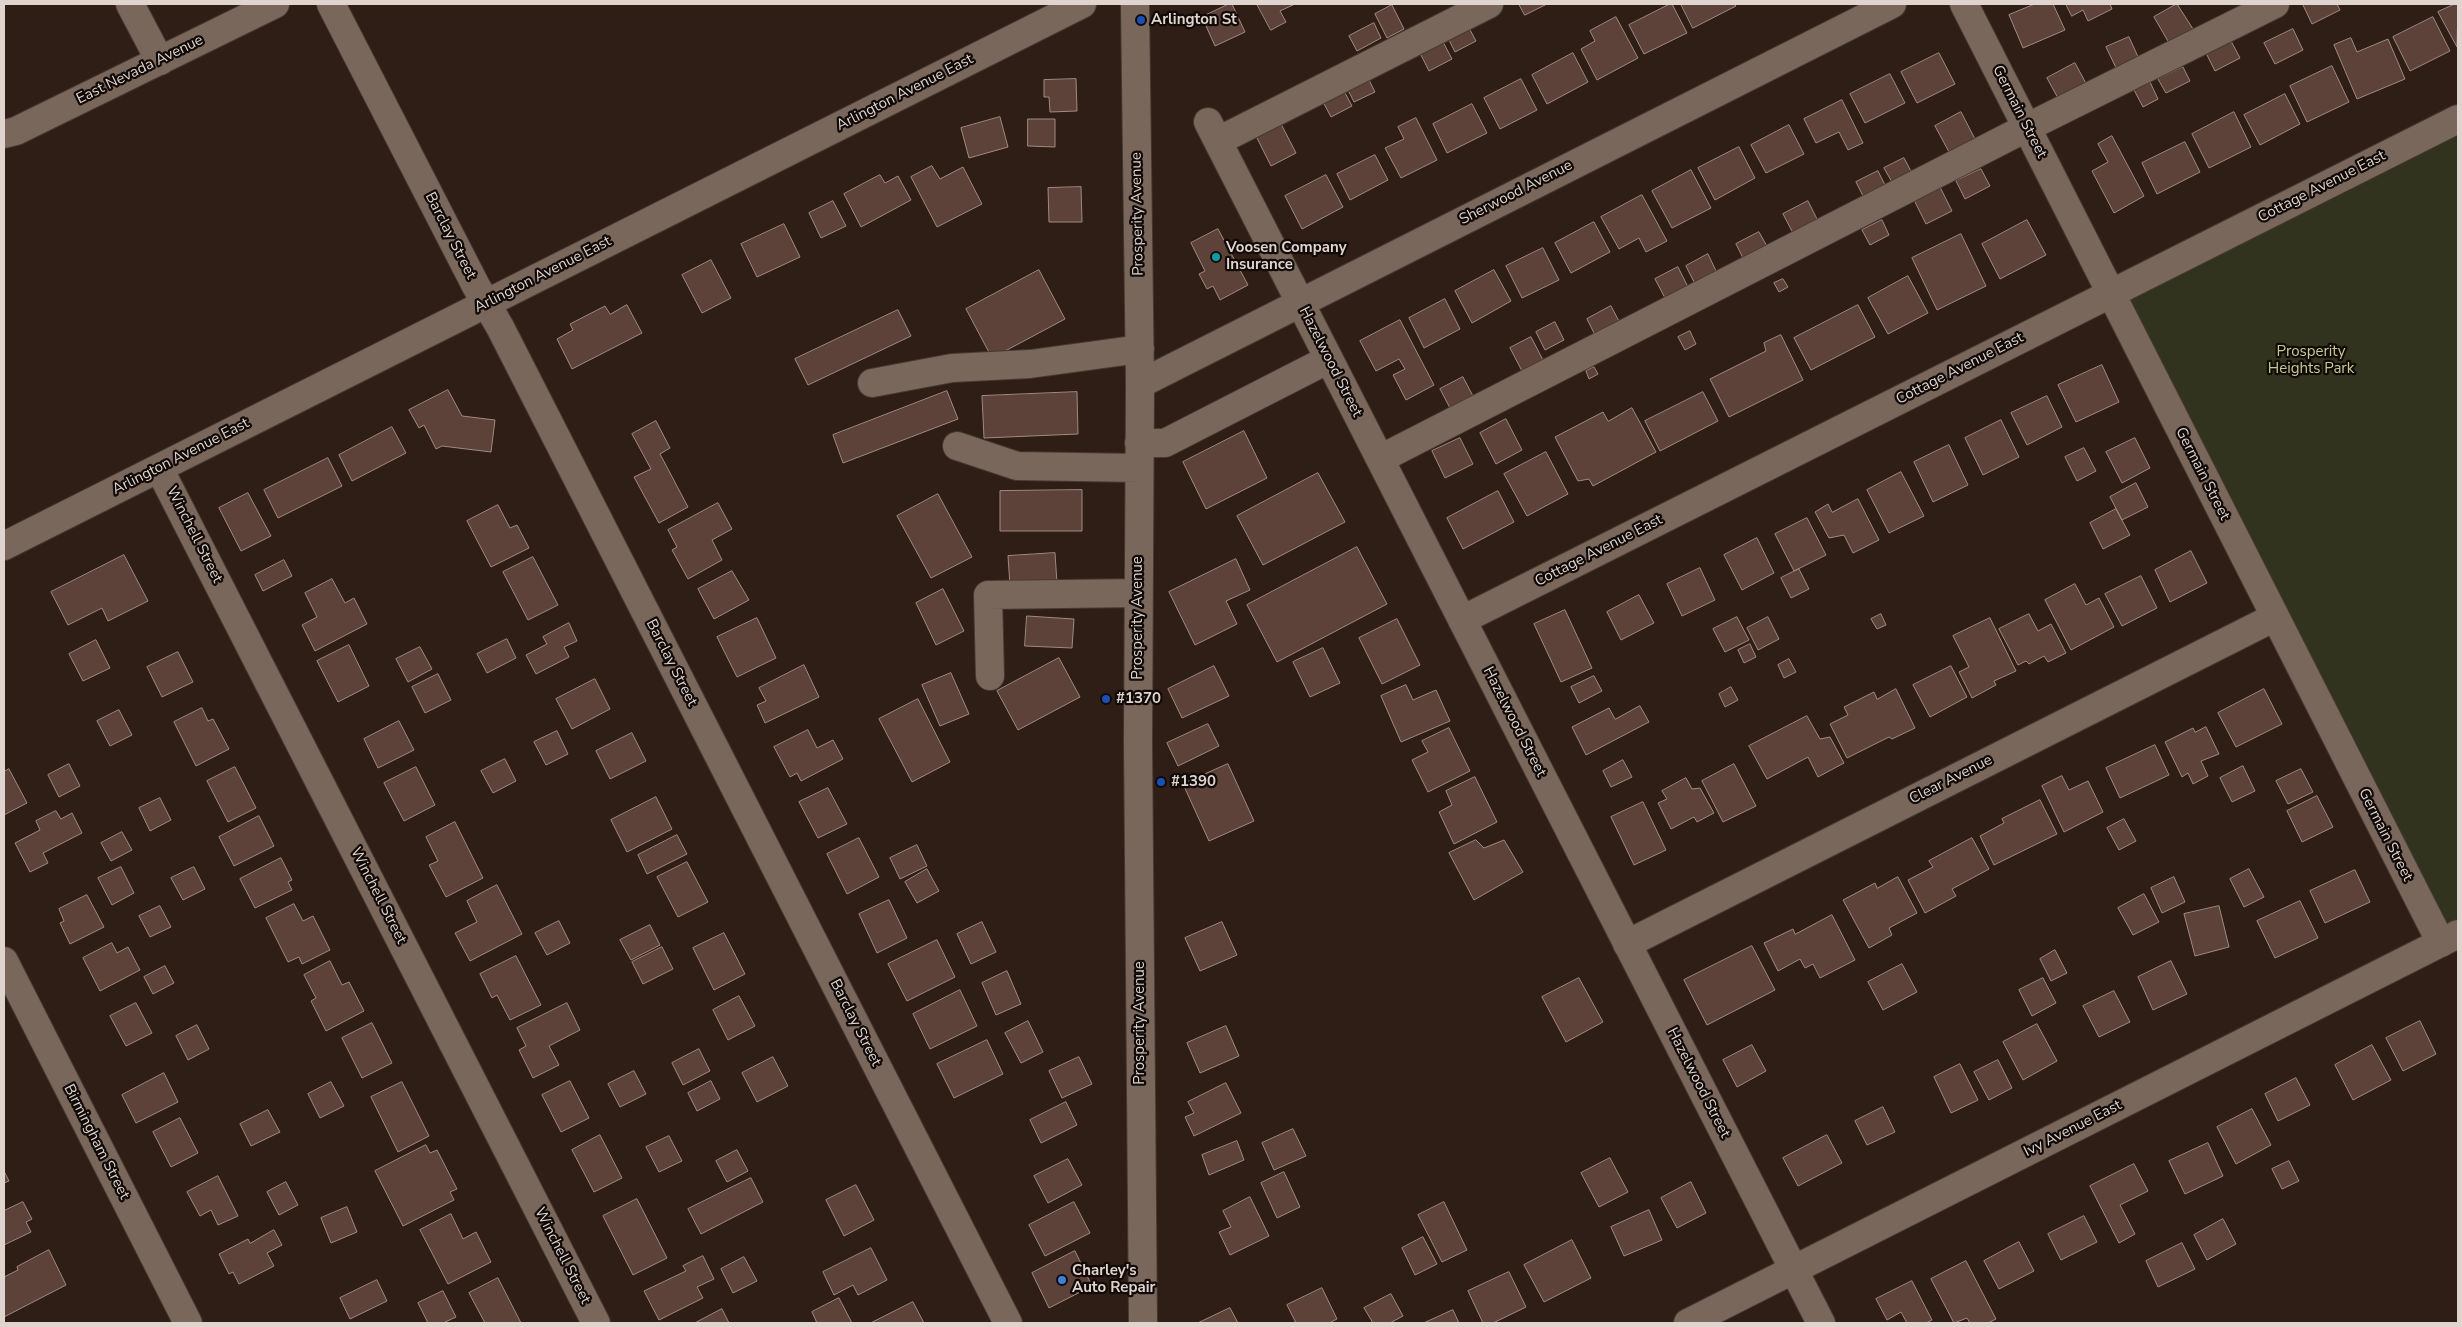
<!DOCTYPE html>
<style>
body{margin:0}
#map{position:relative;width:2462px;height:1327px;overflow:hidden;background:#2e1e15;font-family:"Nunito Sans",sans-serif}
canvas{display:block}
.frame{position:absolute;inset:0;border:5px solid #dfd4ce;pointer-events:none}
</style>
<div id="map">
<canvas width="2462" height="1327"></canvas>
<div class="frame"></div>
</div>
<script>
const ctx = document.querySelector('canvas').getContext('2d');
ctx.lineJoin = 'round';
function fill(path, color) { ctx.fillStyle = color; ctx.fill(path, 'evenodd'); }
function strokePath(path, color, width, dash) { ctx.strokeStyle = color; ctx.lineWidth = width; ctx.lineCap = dash ? 'butt' : 'round'; ctx.setLineDash(dash || []); ctx.stroke(path); }
function drawText(font, color, halo, rows, align = 'center') {
  ctx.font = font + ' "Nunito Sans",sans-serif'; ctx.lineWidth = 4.5; ctx.setLineDash([]); ctx.textBaseline = 'middle'; ctx.strokeStyle = halo; ctx.fillStyle = color; for (const [text, x, y, turn = 0] of rows) {
    ctx.save(); ctx.translate(x, y); ctx.rotate((+turn || 0) * Math.PI / 180); ctx.textAlign = isNaN(turn) ? turn : align; if (halo) ctx.strokeText(text, 0, 0); ctx.fillText(text, 0, 0); ctx.restore();
  }
}
const green = new Path2D(`
 M2458 127V934L2441 943 2111 294Z`);
const building = new Path2D(`
 M1229 4H1232L1245 32 1215 46 1202 17Z
 M1257 4H1295L1280 11 1286 22 1271 30Z
 M1519 4H1547L1525 15Z
 M1670 4H1672L1687 33 1644 54 1629 25Z
 M1681 4H1734L1736 6 1693 28Z
 M2035 4H2053L2065 30 2023 48 2009 15Z
 M2066 4H2110L2112 9 2088 21 2083 10 2072 16Z
 M2177 4 2193 29 2169 43 2154 17Z
 M2305 4H2337L2340 10 2312 24 2303 5Z
 M2455 4H2458L2457 47 2438 12Z
 M1392 5 1404 29 1387 38 1375 14Z
 M1616 17 1638 58 1597 80 1581 49 1595 41 1590 31Z
 M2433 17 2450 51 2410 71 2393 37Z
 M1374 23 1381 38 1357 51 1349 36Z
 M1468 26 1476 41 1455 52 1447 36Z
 M2293 29 2303 50 2275 64 2264 43Z
 M2129 37 2140 61 2118 72 2106 47Z
 M1441 38 1452 59 1429 71 1418 49Z
 M2351 38 2357 52 2388 39 2405 79 2357 99 2334 45Z
 M2231 41 2240 58 2215 71 2206 53Z
 M1573 53 1588 82 1547 104 1532 75Z
 M1939 53 1955 84 1917 103 1901 72Z
 M2075 63 2088 87 2060 102 2047 78Z
 M2332 66 2349 102 2307 122 2290 86Z
 M2183 67 2190 81 2166 93 2158 79Z
 M1890 74 1905 103 1865 123 1850 94Z
 M1367 76 1375 92 1354 102 1346 86Z
 M1076 79 1077 111 1050 112 1049 97H1044V80Z
 M1521 79 1537 110 1500 129 1484 98Z
 M2150 82 2158 99 2143 107 2134 90Z
 M1343 89 1352 106 1331 117 1322 100Z
 M2285 94 2300 124 2260 145 2244 115Z
 M1842 100 1863 143 1848 150 1839 132 1816 143 1804 119Z
 M1472 104 1487 133 1447 153 1433 124Z
 M1961 112 1975 139 1949 152 1935 126Z
 M2234 112 2251 147 2209 168 2192 134Z
 M1000 117 1008 147 969 158 961 128Z
 M1416 118 1437 160 1401 178 1385 148 1404 139 1398 127Z
 M1028 119H1055V147L1028 146Z
 M1279 120 1296 153 1271 166 1254 132Z
 M1789 125 1804 154 1766 173 1751 145Z
 M2112 136 2144 196 2114 213 2092 171 2108 162 2098 144Z
 M2185 142 2200 172 2157 194 2142 163Z
 M1739 147 1755 178 1715 200 1698 168Z
 M1375 155 1388 180 1350 200 1337 174Z
 M1904 158 1913 175 1893 184 1884 168Z
 M932 166 940 179 963 167 982 204 937 227 911 177Z
 M1981 169 1990 186 1965 199 1956 181Z
 M1691 170 1711 208 1672 228 1652 191Z
 M1878 171 1886 187 1864 198 1856 182Z
 M880 175 885 183 898 176 911 200 861 227 844 194Z
 M1326 175 1343 207 1302 229 1285 196Z
 M1081 187 1082 222H1049L1048 188Z
 M1940 187 1952 211 1926 224 1914 200Z
 M1642 195 1667 241 1646 252 1639 238 1619 249 1601 217Z
 M833 201 846 226 821 238 809 213Z
 M1808 201 1818 221 1793 233 1783 214Z
 M1882 220 1889 235 1870 245 1862 230Z
 M2027 220 2046 255 2000 279 1982 244Z
 M1594 222 1610 252 1571 273 1555 243Z
 M784 224 800 257 757 277 741 244Z
 M1218 229 1248 285 1220 300 1213 286 1207 289 1199 274 1205 271 1191 243Z
 M1759 232 1768 248 1744 260 1736 244Z
 M1961 234 1986 286 1937 310 1912 258Z
 M1543 248 1559 280 1522 298 1506 266Z
 M1708 254 1717 273 1695 284 1686 266Z
 M711 260 731 298 702 313 682 275Z
 M1678 267 1688 287 1665 298 1655 279Z
 M1039 270 1065 319 992 358 966 309Z
 M1494 270 1511 301 1472 323 1455 291Z
 M1908 276 1928 313 1888 334 1868 298Z
 M1783 279 1788 287 1779 292 1774 283Z
 M1445 299 1460 329 1424 348 1409 318Z
 M627 305 642 333 572 369 557 339 573 330 570 324 605 306 610 314Z
 M1858 305 1875 337 1811 370 1794 338Z
 M1611 306 1621 325 1596 337 1587 319Z
 M898 310 911 336 808 385 795 359Z
 M1400 320 1434 385 1406 400 1393 375 1405 369 1399 359 1376 371 1360 341Z
 M1555 322 1564 340 1545 350 1536 332Z
 M1690 331 1696 344 1685 350 1678 337Z
 M1781 335 1803 380 1729 417 1710 379 1766 351 1764 343Z
 M1531 337 1543 360 1522 371 1510 348Z
 M2102 365 2119 402 2076 422 2058 385Z
 M1594 367 1598 374 1589 379 1586 371Z
 M1463 377 1473 396 1450 408 1440 389Z
 M448 390 462 416 495 420 491 452 442 446 436 449 424 425 419 428 409 410Z
 M947 391 958 419 843 463 833 435Z
 M1077 392 1078 434 984 438 982 396Z
 M1703 392 1718 421 1660 451 1645 421Z
 M2047 396 2062 427 2027 445 2011 413Z
 M1632 408 1656 452 1593 486 1589 479 1578 481 1555 437 1603 412 1608 421Z
 M1506 419 1522 450 1496 464 1480 433Z
 M2001 420 2019 457 1983 475 1965 438Z
 M656 421 670 448 660 454 688 507 659 523 634 477 651 469 632 434Z
 M392 427 406 453 352 481 339 455Z
 M1244 431 1267 478 1206 509 1183 462Z
 M1460 438 1473 464 1445 478 1432 451Z
 M2135 438 2150 468 2122 483 2106 452Z
 M1949 445 1968 485 1933 502 1914 462Z
 M2084 448 2096 471 2077 481 2065 457Z
 M1546 452 1568 494 1527 516 1504 474Z
 M328 458 342 486 278 518 264 490Z
 M1901 472 1924 516 1889 533 1867 490Z
 M1318 473 1345 522 1263 565 1237 516Z
 M2136 483 2148 507 2122 520 2110 497Z
 M1082 490V531H1000V491Z
 M1498 491 1514 522 1463 549 1447 518Z
 M248 493 271 536 241 551 219 508Z
 M938 494 972 557 931 578 897 516Z
 M1858 499 1879 540 1853 553 1844 535 1829 538 1815 512 1828 504 1832 512Z
 M718 503 732 529 712 540 722 560 688 579 672 550 677 547 668 530Z
 M498 505 510 528 517 525 529 548 491 567 467 521Z
 M2116 509 2130 535 2103 549 2090 523Z
 M1807 518 1826 555 1794 571 1775 534Z
 M1757 538 1774 573 1742 590 1724 555Z
 M1357 547 1387 604 1277 662 1247 605Z
 M2191 551 2207 583 2170 602 2155 570Z
 M1055 553 1057 583 1010 586 1008 556Z
 M124 555 148 601 108 621 102 608 68 625 51 592Z
 M533 557 558 605 528 620 503 572Z
 M1236 559 1250 590 1226 601 1237 624 1195 645 1169 592Z
 M284 560 292 576 263 591 255 575Z
 M1700 568 1715 600 1682 616 1667 584Z
 M1799 569 1809 589 1791 598 1781 578Z
 M732 571 749 600 714 619 698 589Z
 M2141 576 2157 608 2122 626 2105 594Z
 M332 579 345 603 354 598 367 624 315 651 302 625 317 617 305 593Z
 M2075 584 2086 605 2099 598 2114 627 2071 650 2045 600Z
 M943 589 964 631 936 645 916 603Z
 M1639 595 1654 623 1621 640 1607 612Z
 M1565 610 1592 668 1561 682 1534 624Z
 M1881 614 1886 625 1877 629 1871 619Z
 M2029 614 2038 631 2051 624 2066 653 2048 662 2044 656 2029 664 2026 661 2018 665 1999 629Z
 M1027 616 1074 619 1072 648 1025 646Z
 M1737 617 1749 640 1725 652 1713 629Z
 M1768 617 1779 639 1758 650 1747 628Z
 M757 618 776 658 737 677 717 637Z
 M1990 618 2016 671 1994 681 1996 685 1972 698 1959 672 1969 667 1953 636Z
 M1397 619 1420 665 1382 684 1359 638Z
 M569 623 577 641 564 647 569 657 536 674 526 655 547 644 543 637Z
 M507 639 516 658 487 673 477 654Z
 M96 640 110 668 83 681 69 654Z
 M1750 644 1756 657 1744 663 1738 650Z
 M349 645 369 686 338 702 317 661Z
 M420 647 432 669 408 682 396 659Z
 M1323 648 1340 683 1310 697 1293 662Z
 M178 652 193 682 162 697 147 667Z
 M1059 658 1080 697 1018 730 997 691Z
 M1789 659 1796 672 1784 678 1778 665Z
 M804 665 819 697 765 723 757 705 766 701 759 688Z
 M1214 666 1229 696 1182 718 1168 689Z
 M1951 666 1967 697 1930 717 1913 685Z
 M951 673 969 714 940 726 922 685Z
 M438 674 451 700 425 713 412 687Z
 M1594 676 1602 691 1579 703 1571 687Z
 M595 679 610 709 572 729 556 699Z
 M1406 685 1413 700 1436 690 1450 721 1401 742 1381 696Z
 M1731 687 1738 700 1725 707 1719 694Z
 M1896 689 1915 728 1892 739 1889 737 1847 758 1830 724 1848 715 1844 707 1874 692 1877 699Z
 M2264 689 2282 724 2236 747 2218 713Z
 M918 699 950 762 912 782 879 719Z
 M1640 706 1649 722 1586 755 1572 727 1609 708 1615 719Z
 M202 708 208 721 213 719 229 749 196 766 174 722Z
 M119 710 132 735 110 746 97 721Z
 M1807 716 1820 739 1830 737 1844 763 1818 777 1808 757 1767 779 1749 746Z
 M399 721 414 750 378 768 364 739Z
 M1208 724 1219 746 1178 766 1167 743Z
 M2206 727 2219 754 2201 761 2208 776 2193 784 2188 773 2182 777 2165 742 2193 728 2195 732Z
 M1449 728 1470 771 1428 792 1412 760 1428 752 1422 741Z
 M808 730 817 748 833 740 843 759 801 781 797 773 790 777 774 747Z
 M557 731 568 754 546 765 534 742Z
 M632 733 646 761 610 779 596 751Z
 M2155 745 2169 775 2120 798 2106 768Z
 M505 759 516 781 493 793 481 771Z
 M1623 760 1632 777 1611 787 1603 771Z
 M69 764 80 786 59 797 48 775Z
 M1228 764 1254 821 1209 841 1183 784Z
 M1734 764 1756 806 1723 822 1702 781Z
 M2243 766 2255 791 2232 802 2220 778Z
 M235 767 256 808 228 822 207 781Z
 M416 767 435 805 404 821 384 783Z
 M9 769 27 803 4 815V772Z
 M2301 769 2313 792 2288 804 2276 781Z
 M2062 776 2069 790 2088 781 2103 812 2064 832 2042 786Z
 M1475 777 1497 822 1454 844 1439 812 1452 805 1446 791Z
 M1686 778 1692 789 1700 788 1714 813 1697 822 1694 817 1671 829 1658 803 1667 799 1662 791Z
 M828 788 847 824 818 838 799 802Z
 M2317 796 2333 827 2302 842 2287 811Z
 M656 797 672 829 627 852 611 820Z
 M160 798 171 820 150 831 139 808Z
 M2040 800 2057 834 1994 865 1980 836 2004 823 2002 819Z
 M1643 802 1666 850 1634 865 1611 817Z
 M56 811 61 819 72 813 82 833 43 853 48 863 30 872 15 843 40 830 36 821Z
 M259 816 274 846 234 866 219 837Z
 M2124 819 2136 841 2119 850 2107 828Z
 M455 822 483 878 446 897 429 865 438 861 426 837Z
 M122 832 132 850 111 861 101 843Z
 M677 835 687 854 647 874 638 855Z
 M859 838 879 877 847 894 827 854Z
 M1972 838 1989 869 1952 889 1956 896 1925 913 1908 880 1933 867 1929 861Z
 M1476 840 1484 848 1504 840 1523 872 1474 900 1449 853Z
 M917 845 927 866 900 879 890 858Z
 M281 858 292 880 288 882 292 890 255 908 240 879Z
 M687 862 708 902 678 917 657 877Z
 M121 867 134 893 112 905 98 878Z
 M194 867 205 889 183 900 171 878Z
 M927 869 939 891 917 903 905 882Z
 M2249 869 2264 897 2244 907 2230 879Z
 M2355 870 2370 902 2325 923 2310 891Z
 M1898 877 1917 913 1889 928 1892 935 1869 948 1843 900 1875 883 1877 888Z
 M2174 877 2185 902 2162 913 2151 888Z
 M497 885 522 934 470 961 455 933 477 922 467 901Z
 M2144 894 2159 922 2133 935 2118 908Z
 M87 895 104 927 70 944 60 923 64 921 59 909Z
 M889 900 907 938 877 953 859 914Z
 M2300 901 2318 938 2275 958 2257 921Z
 M294 904 303 921 313 916 330 950 302 964 299 957 288 962 266 918Z
 M160 906 171 927 150 937 139 916Z
 M2219 906 2229 947 2195 956 2184 914Z
 M1832 915 1855 960 1820 978 1813 964 1805 968 1800 959 1778 971 1764 943 1793 929 1795 934Z
 M559 921 570 943 547 955 535 933Z
 M982 922 996 952 971 964 957 934Z
 M1222 922 1237 955 1200 971 1185 938Z
 M650 925 660 945 631 960 620 940Z
 M724 933 745 974 714 990 693 948Z
 M937 940 955 977 907 1001 888 964Z
 M112 943 117 953 128 947 140 970 100 991 83 958Z
 M1752 946 1775 990 1707 1025 1684 980Z
 M662 947 673 969 643 984 632 962Z
 M2055 950 2067 973 2051 981 2040 959Z
 M516 956 541 1005 510 1020 497 995 492 998 480 974Z
 M330 961 342 985 349 982 364 1011 326 1031 311 1001 316 998 304 975Z
 M2171 961 2187 994 2153 1010 2138 977Z
 M1902 964 1917 992 1883 1010 1868 982Z
 M165 966 174 983 153 994 144 977Z
 M1007 971 1021 1004 996 1015 982 983Z
 M1579 978 1603 1022 1566 1042 1542 997Z
 M2043 978 2056 1003 2032 1016 2019 990Z
 M960 990 977 1026 930 1049 913 1014Z
 M2114 991 2130 1022 2099 1037 2083 1006Z
 M739 996 755 1026 728 1040 713 1010Z
 M136 1003 152 1033 126 1046 110 1016Z
 M567 1003 580 1030 549 1046 559 1065 533 1078 519 1050 526 1046 517 1028Z
 M1028 1021 1043 1052 1021 1063 1005 1033Z
 M2420 1021 2436 1054 2403 1071 2386 1038Z
 M372 1023 392 1063 362 1078 342 1038Z
 M2037 1024 2057 1061 2023 1080 2003 1042Z
 M197 1025 209 1049 188 1060 176 1036Z
 M1226 1026 1239 1056 1200 1073 1187 1043Z
 M987 1040 1003 1074 954 1098 937 1064Z
 M1752 1045 1766 1071 1737 1087 1723 1060Z
 M2372 1045 2391 1080 2353 1100 2335 1065Z
 M699 1049 710 1071 683 1085 672 1063Z
 M773 1057 788 1086 757 1102 742 1073Z
 M1079 1057 1092 1084 1062 1098 1049 1071Z
 M1998 1060 2012 1088 1989 1100 1974 1072Z
 M1960 1064 1978 1100 1951 1113 1934 1077Z
 M634 1071 646 1094 620 1107 608 1084Z
 M164 1073 178 1102 136 1123 122 1095Z
 M2296 1078 2310 1105 2278 1121 2265 1094Z
 M570 1081 589 1118 561 1132 542 1095Z
 M711 1081 720 1099 697 1111 688 1093Z
 M331 1082 344 1106 320 1118 308 1094Z
 M402 1082 429 1136 398 1152 371 1097Z
 M1226 1083 1241 1113 1194 1136 1185 1117 1194 1113 1188 1102Z
 M1066 1102 1077 1125 1041 1143 1030 1120Z
 M1883 1107 1895 1132 1867 1145 1855 1121Z
 M2252 1109 2271 1145 2236 1164 2217 1127Z
 M268 1110 280 1132 251 1146 240 1124Z
 M180 1118 198 1153 171 1167 153 1132Z
 M1293 1129 1306 1156 1274 1170 1262 1143Z
 M600 1135 622 1178 594 1192 572 1150Z
 M1827 1135 1842 1163 1798 1186 1783 1158Z
 M669 1136 682 1161 659 1172 646 1147Z
 M1237 1141 1244 1160 1209 1175 1202 1155Z
 M2208 1143 2223 1176 2185 1194 2169 1161Z
 M426 1145 430 1153 437 1150 457 1189 450 1192 454 1200 403 1226 375 1171Z
 M737 1150 748 1171 727 1182 716 1161Z
 M1610 1158 1628 1192 1599 1207 1581 1173Z
 M1068 1159 1082 1185 1048 1203 1034 1176Z
 M2289 1161 2299 1181 2282 1189 2272 1169Z
 M2134 1164 2148 1191 2120 1205 2135 1234 2119 1243 2090 1186Z
 M4 1171 9 1181 4 1183Z
 M1284 1172 1300 1207 1277 1218 1261 1183Z
 M218 1176 238 1216 218 1225 211 1210 200 1216 187 1192Z
 M751 1178 763 1202 701 1234 688 1209Z
 M286 1182 298 1205 279 1215 267 1192Z
 M1691 1182 1706 1213 1677 1228 1661 1198Z
 M856 1185 874 1220 844 1236 826 1200Z
 M1250 1197 1269 1236 1230 1255 1219 1232 1231 1227 1223 1211Z
 M637 1199 667 1258 633 1275 603 1216Z
 M23 1202 32 1219 26 1222 31 1232 4 1245V1211Z
 M1074 1202 1090 1233 1045 1256 1029 1225Z
 M1444 1202 1467 1250 1442 1262 1418 1215Z
 M347 1207 357 1232 331 1243 321 1218Z
 M1649 1210 1662 1240 1624 1256 1611 1227Z
 M451 1214 463 1239 476 1232 491 1262 448 1284 420 1230Z
 M2084 1216 2097 1242 2061 1260 2048 1234Z
 M2223 1219 2236 1244 2207 1260 2194 1235Z
 M274 1230 282 1245 267 1253 274 1266 239 1284 233 1272 229 1274 219 1254 248 1239 250 1243Z
 M1423 1237 1437 1264 1415 1275 1402 1248Z
 M1572 1240 1591 1278 1544 1302 1524 1265Z
 M2019 1242 2034 1271 1999 1289 1984 1261Z
 M2182 1243 2195 1269 2158 1287 2146 1261Z
 M871 1248 887 1280 858 1295 853 1285 834 1295 823 1272Z
 M49 1250 66 1285 4 1317V1277L18 1270 17 1267Z
 M1075 1251 1092 1286 1049 1308 1032 1273Z
 M703 1256 714 1279 697 1287 703 1298 659 1320 644 1291 686 1271 683 1266Z
 M744 1257 757 1281 733 1293 721 1269Z
 M1966 1261 1996 1319 1988 1323H1970L1967 1318 1954 1323 1931 1279Z
 M1509 1272 1526 1307 1493 1323H1483L1468 1291Z
 M498 1278 521 1323H485L469 1293Z
 M377 1280 387 1301 350 1319 340 1298Z
 M1912 1281 1932 1320 1926 1323H1907L1901 1312 1887 1320 1876 1299Z
 M1322 1288 1337 1319 1329 1323H1296L1287 1305Z
 M443 1291 456 1317 443 1323H428L418 1303Z
 M1391 1294 1403 1316 1390 1323H1373L1364 1308Z
 M839 1298 852 1323H817L812 1312Z
 M913 1302 924 1323H871Z
 M1230 1308 1238 1323H1198Z
 M722 1309 729 1323H695Z
 M1453 1310 1459 1323H1424Z`);
const minor = new Path2D(`
 M130 4 160 61
 M331 4 476 286 500 327 1008 1323
 M1135 4 1140 384 1138 741 1143 1323
 M1964 4 2441 943
 M1208 122 1821 1323
 M4 134 16 131 275 4
 M1218 141 1489 4
 M872 383 952 368 1030 364 1140 349
 M1140 384 1892 4
 M1139 443H1165L1329 359
 M957 446 1017 466 1139 468
 M1380 459 2026 128 2275 4
 M159 468 596 1323
 M4 546 1082 4
 M1462 620 2458 119
 M990 676 988 595 1138 593
 M1627 944 2275 617
 M4 961 188 1323
 M1688 1323 2458 934`);
const markers = [
 [1141,20,5,"#1a4fb4"],
 [1216,257,5,"#0f9aa8"],
 [1106,699,5,"#1a4fb4"],
 [1161,782,5,"#1a4fb4"],
 [1062,1280,5,"#3f7fe0"]
];
const poiNames = [
 ["Arlington St",1151,20],
 ["Voosen Company",1226,248],
 ["Insurance",1226,265],
 ["#1370",1116,699],
 ["#1390",1171,782],
 ["Charley's",1072,1271],
 ["Auto Repair",1072,1288]
];
const streetNames = [
 ["East Nevada Avenue",140,70,-26],
 ["Arlington Avenue East",905,93,-27],
 ["Germain Street",2019,112,63],
 ["Cottage Avenue East",2322,187,-27],
 ["Sherwood Avenue",1516,193,-27],
 ["Prosperity Avenue",1138,214,-91],
 ["Barclay Street",450,236,63],
 ["Arlington Avenue East",543,275,-27],
 ["Hazelwood Street",1330,362,63],
 ["Cottage Avenue East",1960,369,-27],
 ["Arlington Avenue East",181,457,-27],
 ["Germain Street",2202,474,63],
 ["Winchell Street",194,535,63],
 ["Cottage Avenue East",1599,551,-27],
 ["Prosperity Avenue",1138,618,-90],
 ["Barclay Street",671,663,63],
 ["Hazelwood Street",1514,722,63],
 ["Clear Avenue",1951,780,-27],
 ["Germain Street",2385,835,63],
 ["Winchell Street",378,896,63],
 ["Barclay Street",855,1023,63],
 ["Prosperity Avenue",1140,1023,-90],
 ["Hazelwood Street",1698,1083,63],
 ["Ivy Avenue East",2073,1129,-27],
 ["Birmingham Street",96,1142,63],
 ["Winchell Street",562,1256,63]
];
const parkNames = [
 ["Prosperity",2311,352],
 ["Heights Park",2311,369]
];
fill(green, '#31331e');
fill(building, '#5d4239');
strokePath(building, '#a18a83', 1);
strokePath(minor, '#463933', 30);
strokePath(minor, '#7a675c', 28);
for (const [x, y, r, color] of markers) { const dot = new Path2D(); dot.arc(x, y, r, 0, 2 * Math.PI); ctx.fillStyle = color; ctx.fill(dot); strokePath(dot, '#110a07', 2); }
drawText('bold 15px', '#dfd4ce', '#110a07', poiNames, 'left');
drawText('15px', '#dfd4ce', '#110a07', streetNames);
drawText('15px', '#c6cb96', '#110a07', parkNames);
</script>
